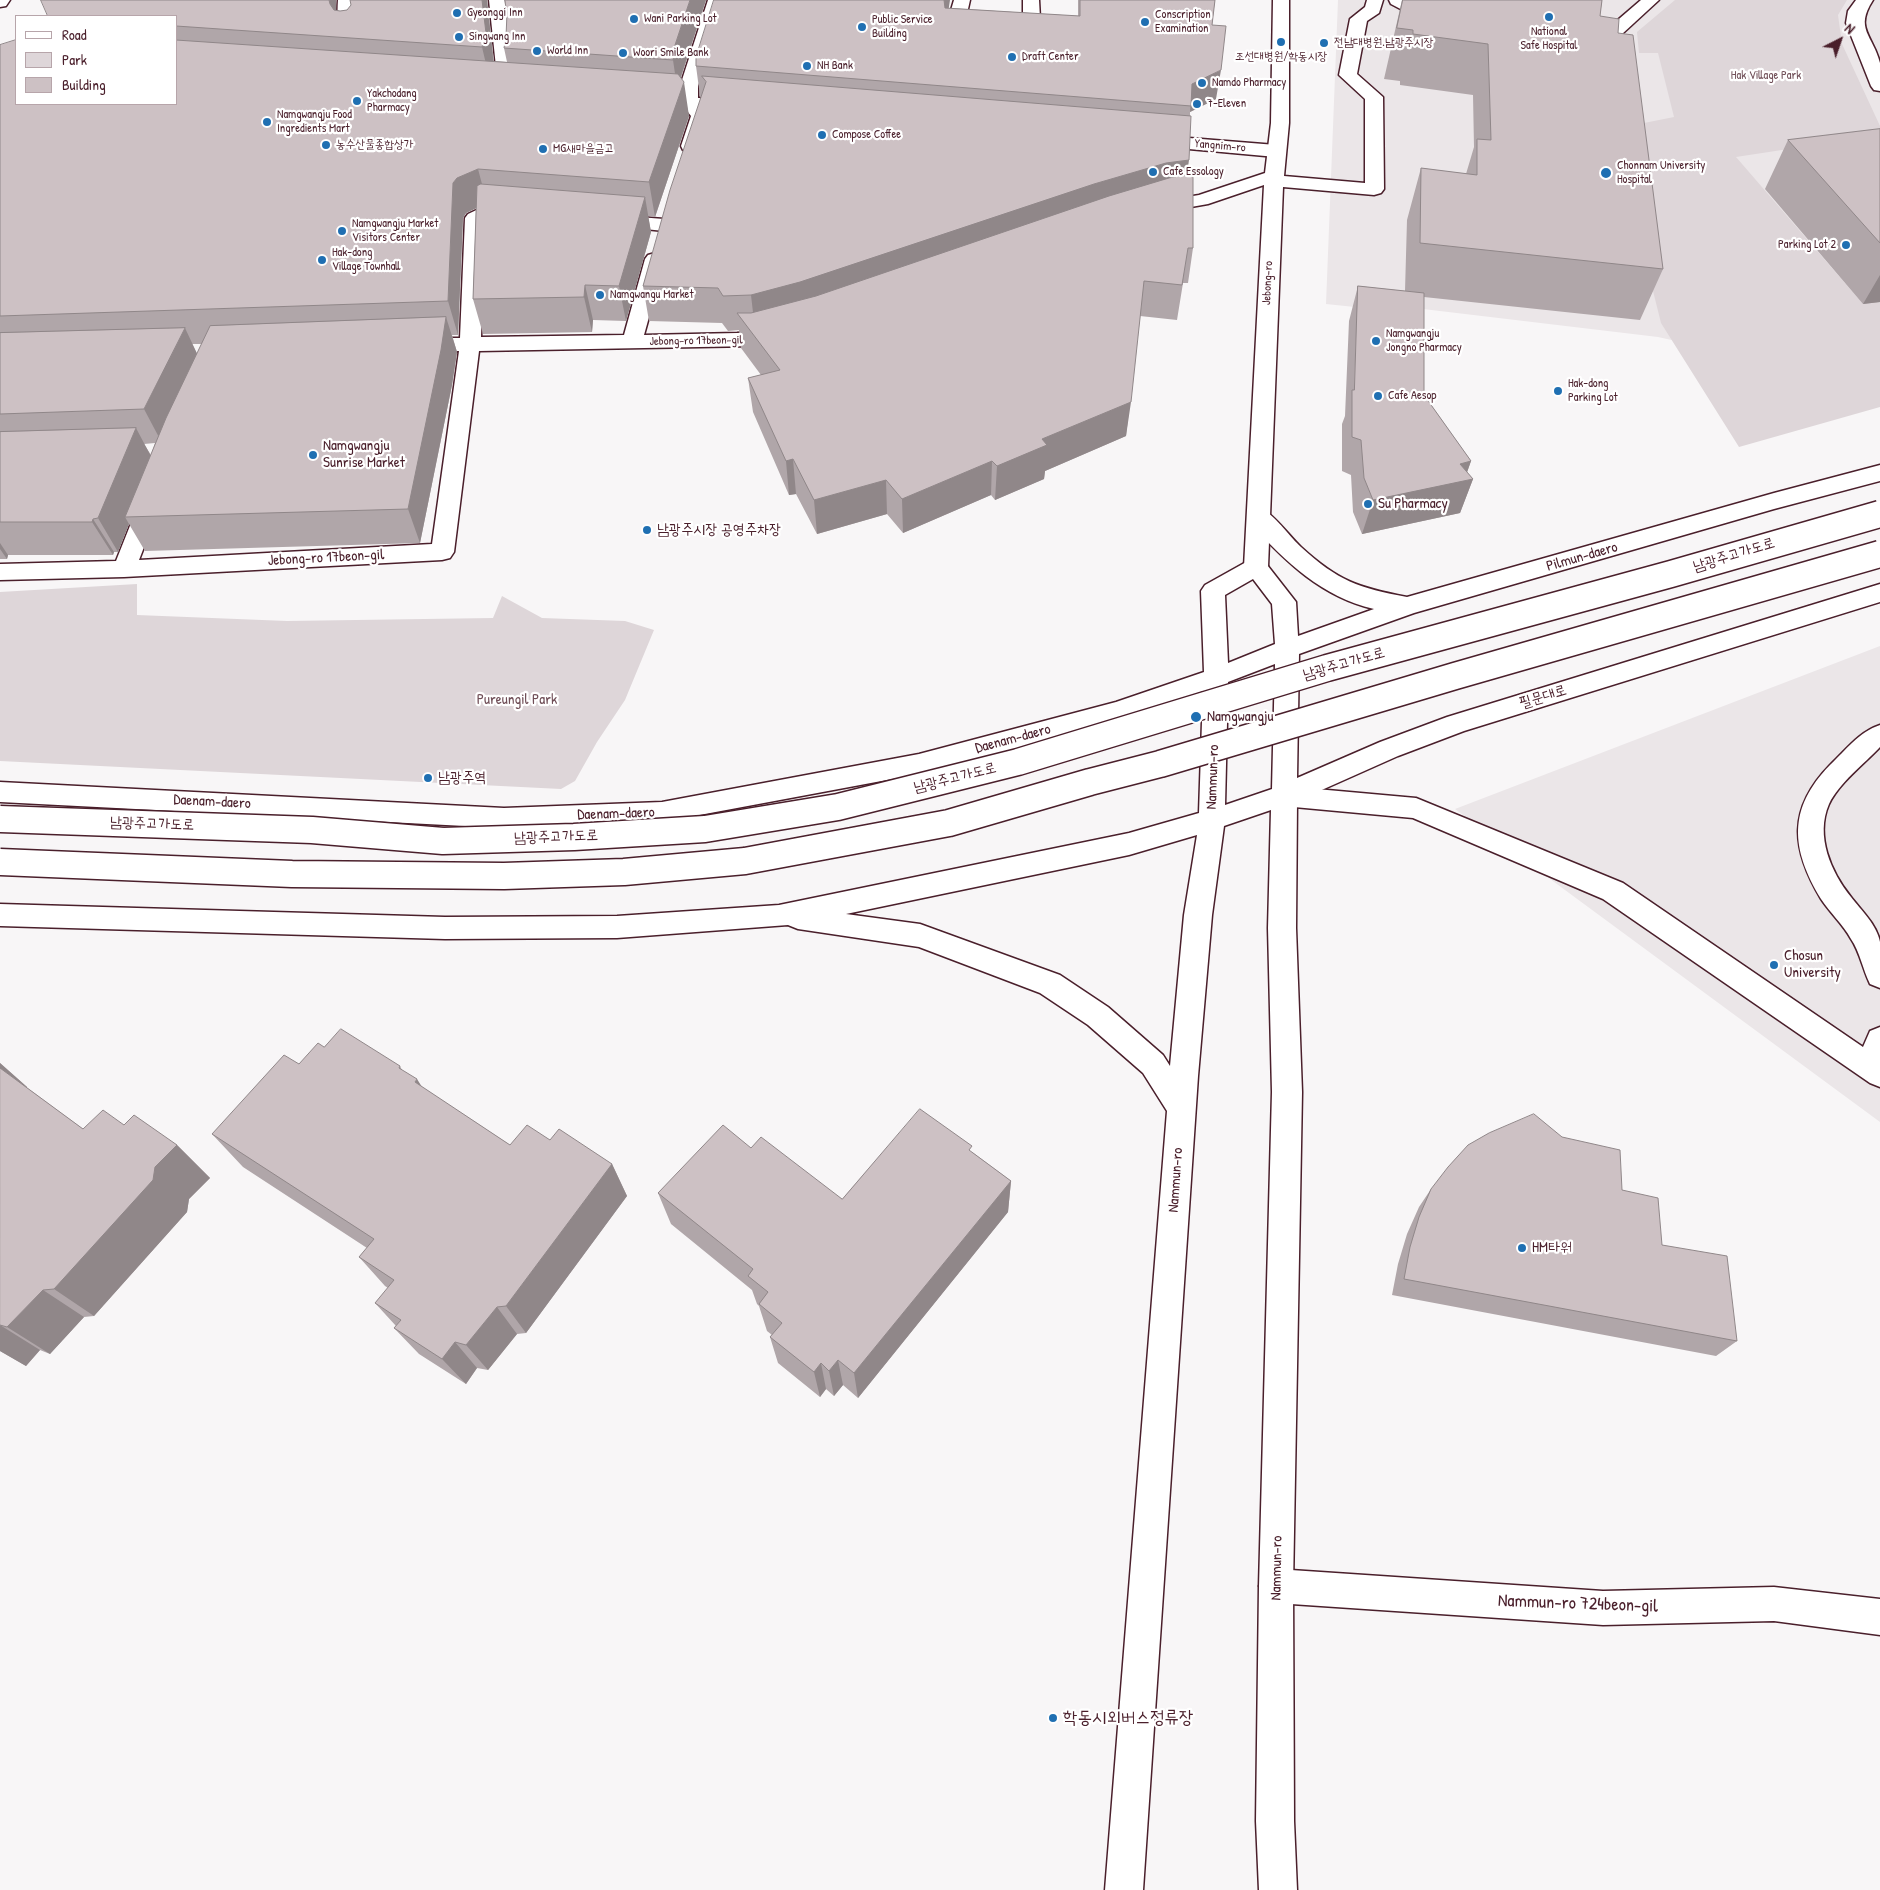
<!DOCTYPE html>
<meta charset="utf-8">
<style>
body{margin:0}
#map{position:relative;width:1880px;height:1890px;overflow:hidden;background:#f8f6f7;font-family:"Patrick Hand",sans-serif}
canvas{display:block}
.legend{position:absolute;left:15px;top:15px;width:162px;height:90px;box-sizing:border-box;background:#fff;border:1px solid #b7a5aa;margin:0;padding:6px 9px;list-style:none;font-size:15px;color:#4a1f2b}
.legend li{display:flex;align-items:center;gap:10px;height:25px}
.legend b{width:25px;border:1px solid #b7a5aa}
.north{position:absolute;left:1815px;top:15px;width:50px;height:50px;-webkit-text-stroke:4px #fff;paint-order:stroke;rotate:41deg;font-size:14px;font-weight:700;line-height:20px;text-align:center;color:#4a1f2b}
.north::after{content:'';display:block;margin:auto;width:18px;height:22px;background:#4a1f2b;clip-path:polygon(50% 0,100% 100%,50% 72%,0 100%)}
</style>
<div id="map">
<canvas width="1880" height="1890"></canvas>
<ul class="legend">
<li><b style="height:6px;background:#fff"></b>Road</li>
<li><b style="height:14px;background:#ded6d9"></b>Park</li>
<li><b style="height:14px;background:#cdc1c4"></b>Building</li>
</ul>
<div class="north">N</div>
</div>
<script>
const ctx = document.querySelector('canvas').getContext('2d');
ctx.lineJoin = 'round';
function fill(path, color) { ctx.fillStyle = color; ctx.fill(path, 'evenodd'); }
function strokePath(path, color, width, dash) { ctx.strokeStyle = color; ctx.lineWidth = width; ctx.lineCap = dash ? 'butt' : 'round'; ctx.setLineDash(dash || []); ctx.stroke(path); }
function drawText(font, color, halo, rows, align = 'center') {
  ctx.font = font + ' "Patrick Hand","Poor Story",sans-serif'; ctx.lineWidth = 4.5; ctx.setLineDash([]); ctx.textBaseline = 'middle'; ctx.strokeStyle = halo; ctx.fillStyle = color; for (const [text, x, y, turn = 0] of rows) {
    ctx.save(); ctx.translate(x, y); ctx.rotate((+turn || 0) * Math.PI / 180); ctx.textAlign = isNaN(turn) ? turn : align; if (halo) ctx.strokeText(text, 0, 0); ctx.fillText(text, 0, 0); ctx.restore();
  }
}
const built = new Path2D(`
 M1338 0H1880V353L1676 341 1658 337 1423 309 1412 313 1326 304Z
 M1880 646V1122L1455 809Z`);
const green = new Path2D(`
 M1675 0H1847L1838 15 1842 44 1880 126V135L1736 157 1863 304 1880 302V407L1739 447 1661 323 1653 291 1644 123 1674 117 1658 53H1639L1637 32Z
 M137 584V615L287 621 493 618 502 596 542 618 625 621 654 630 625 700 597 742 575 781 561 789 0 761V592Z`);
const minor = new Path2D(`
 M0 0H10L6 6 0 7Z
 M338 0H354V15L360 38 357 42 351 43 345 42C337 30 337 14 338 0Z
 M489 0H505C509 26 521 69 505 92L499 93 493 92 490 88 496 67Z
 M708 0H724L698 86V102L709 116 699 146 697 150 690 152 683 150 681 146 691 116 680 102V86Z
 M954 0H970L964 27 961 31 955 32 949 31 946 27Z
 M1023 0H1039L1041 37 1038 41 1032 42 1026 41 1023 37Z
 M1273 0H1289V123L1284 176 1365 183V99L1339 75 1350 19 1365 7 1367 0H1383L1379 13 1367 21 1357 74 1383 97 1384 189 1381 193 1374 195 1283 187 1268 567 1264 573 1256 575 1248 573 1244 567 1264 185 1208 204 1157 213 1150 211 1147 207 1150 203 1199 195 1265 173 1271 123Z
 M1389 0H1410L1441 16 1444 20 1441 24 1435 25 1429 24 1391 4Z
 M1641 0H1659L1609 46 1588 49 1582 48 1579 44 1582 40 1598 37Z
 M1856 0H1873C1854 29 1873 35 1880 63 1880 72 1880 83 1880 91L1874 90 1871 86 1846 23 1848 11Z
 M487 205 520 209 523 213 520 217C508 220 495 214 485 220L481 337 624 335 645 259 648 255 655 253 662 255 665 259 644 335 737 333 755 332 777 326 784 328 787 333 784 338 755 346 479 351 454 552 450 558 442 560 124 577 0 580V564L116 561 139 503 142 497 150 495 158 497 161 503 139 560 432 544 459 351 416 352 409 350 406 345 409 340 416 338H460L465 218 468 214Z
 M613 215 664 219 671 221 674 225 671 229 664 231 606 225 603 221 606 217Z
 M1880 725V747C1864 764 1839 783 1829 804 1815 836 1831 872 1851 897 1861 910 1877 925 1880 942 1880 956 1880 973 1880 988L1870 984C1863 970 1860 952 1851 939 1843 924 1830 913 1821 899 1791 849 1787 809 1830 765 1846 750 1859 732 1880 725Z
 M1283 786 1416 798 1623 883 1863 1047 1870 1031 1880 1027V1087L1870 1083 1603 899 1413 818 1283 806 1274 803 1270 796 1274 789Z
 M1276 1569 1603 1591 1774 1587 1880 1599V1635L1774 1621 1603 1625 1276 1603 1264 1598 1259 1586 1264 1574Z`);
const major = new Path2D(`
 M649 94 736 101 742 102 745 106 742 110 736 111 643 103 640 99 643 95Z
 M1152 135 1276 145 1283 147 1285 151 1283 155 1276 157 1145 145 1143 141 1145 137Z
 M1880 465V481L1774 509 1414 613 1299 654 1297 778 1380 742 1447 717 1880 584V602L1464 731 1398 756 1297 801 1296 928 1302 1092 1293 1586 1294 1821 1297 1890H1259L1256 1821 1259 1586 1272 1092 1268 928 1271 810 1224 826 1212 915 1198 1076 1143 1890H1105L1167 1111 1143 1073 1088 1025 1040 993 919 947 798 929 788 925 617 938 445 939 0 926V904L445 917 617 916 779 905 1129 833 1199 813 1203 691 1119 721 919 774 662 822 504 828 0 802V782L504 808 662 802 919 754 1116 702 1204 672 1201 591 1205 585 1248 561 1256 559 1264 561 1296 602 1298 636 1374 609C1322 597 1286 562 1251 524L1248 518 1251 512C1256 511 1260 509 1266 512 1275 516 1292 539 1301 547 1338 581 1359 588 1407 597L1774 493ZM1253 579 1272 604 1275 644 1228 663 1225 595ZM1275 664 1272 789 1225 805 1228 682ZM1197 835 1184 915 1170 1066 1163 1055 1108 1007 1060 975 920 924 846 914 1129 855Z`);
const majorBridge = new Path2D(`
 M0 819 312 830 443 841 574 837 705 829 838 807 1018 762 1327 668 1671 574 1880 514
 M0 862 292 874 504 876 624 872 745 861 949 823 1090 782 1160 764 1455 676 1880 554`);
const wall = new Path2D(`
 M336 0V10L340 11 487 0 494 61 507 62 504 48 706 0 681 78 689 116 655 217 648 216 651 232 626 321 593 320 592 332 483 334 473 299 476 208 466 213 463 218 458 335H452L457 352 452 385 420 543 145 551 129 524 118 552H114L113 555H8L7 559H0V45L176 104V16ZM192 344H202L197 354ZM155 443 151 455 144 444Z
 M1078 0H1215L1212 25 1216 99 1190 112V116L1187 175 1193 248 1188 283H1183L1177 320 1140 316 1126 436 1045 471 1044 479 995 500 991 495 903 533 887 514 817 534 796 494 789 495 753 412 748 378 761 375 741 348 739 330 728 331 722 323 649 321 643 286 702 96H700L696 66 949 8 1078 16Z
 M1402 0H1602L1600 16 1618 33 1663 269 1640 320 1424 297V395L1471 461 1467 472 1473 479 1460 513 1362 534 1353 512 1351 475 1342 471V424L1345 416 1349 321 1358 286 1405 291 1407 220 1421 168 1466 174 1474 147 1473 95 1400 85V81L1384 79Z
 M1880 129V302L1863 304 1765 189 1788 140Z
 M324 1047 400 1066 402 1070 422 1087 510 1145 550 1140 612 1164 627 1196 526 1333 517 1334 488 1370 477 1368 466 1384 419 1354 394 1328 396 1326 375 1303 388 1288 385 1286 359 1257 367 1248 243 1167 212 1134 299 1064Z
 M0 1063 27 1087H26L83 1129 124 1125 177 1145 210 1178 189 1199 187 1212 94 1316 84 1317 50 1354 40 1350 26 1366 0 1351Z
 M751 1148 842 1199 972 1152 1011 1181 1008 1212 858 1398 843 1385 834 1396 826 1389 820 1397 778 1363 770 1337 772 1335 767 1331 759 1306 757 1304 752 1290 671 1224 658 1193Z
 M1431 1189 1622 1190 1662 1245 1737 1341 1716 1356 1392 1295 1398 1264 1407 1234 1419 1207Z`);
const shadedWall = new Path2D(`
 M329 0H336V22L341 38Z
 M482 0H487L494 67 490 81 482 47Z
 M690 0H706L678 85V94L673 60V51Z
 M944 0H950L948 13 944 26Z
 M1221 70 1216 99 1190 112 1192 84Z
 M684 82 689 116 655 217 649 182Z
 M1189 160 1184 195 755 330 751 295 1094 184 1166 163Z
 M478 169 487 203 466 213 463 218 458 335 448 301 453 183 457 178Z
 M645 197 651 232 626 321 619 286Z
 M1880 275V302L1863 304Z
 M585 285 593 320 592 332 584 297Z
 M446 317 457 352 452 385 420 543 408 509Z
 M185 328 201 362 162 443 144 409Z
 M1131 402 1126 436 1045 471 1044 479 995 500 997 466 1042 439Z
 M136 428 154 462 125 517 129 524 118 552 98 518Z
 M793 459 796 494 789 495 786 461Z
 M992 461 991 495 903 533 902 499Z
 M1471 461 1464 481 1473 479 1460 513 1362 534 1373 500 1460 464Z
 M886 480 887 514 817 534 814 500Z
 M93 519 114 552 113 555 92 522Z
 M0 543 8 555 7 559 0 549Z
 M0 1063 27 1087H26L0 1068Z
 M417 1079 439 1114 415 1082Z
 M177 1145 210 1178 189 1199 187 1212 94 1316 54 1289 155 1167Z
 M612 1164 627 1196 526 1333 506 1306Z
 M1011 1181 1008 1212 858 1398 854 1373Z
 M43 1290 84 1317 50 1354 7 1327Z
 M497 1307 517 1334 488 1370 466 1345Z
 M0 1325 40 1350 26 1366 0 1351Z
 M455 1342 477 1368 466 1384 442 1359Z
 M838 1360 843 1385 834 1396 829 1371Z
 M821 1363 826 1389 820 1397 814 1372Z`);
const building = new Path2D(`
 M41 0H329L330 4 334 10 340 11 347 10 351 5 350 0H482L486 33 482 47 176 26V16H48Z
 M505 0H690L673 51V60L504 48 506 37 507 13Z
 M714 0H944L945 8 1080 16V0H1215L1212 25 1226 26 1221 70 1192 84 1191 106 696 66V57Z
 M1403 0H1602L1600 16 1619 19 1618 33 1633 35 1663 269 1420 243 1421 168 1477 175V139L1491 140 1488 44 1413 34V30L1397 28Z
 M16 40V104H176V40L678 74 684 82 649 182 478 169 457 178 453 183 448 301 0 316V45Z
 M702 76 1191 116 1189 160 1166 163 1094 184 800 282 751 295 723 296 718 288 643 286 670 190 706 82Z
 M1880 129V243L1788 140Z
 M1193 174V248H1188L1182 285 1144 281 1131 402 1042 439 1047 445 997 466 992 461 902 499 886 480 814 500 793 459 786 461 748 378 780 370 737 313H751L816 296 1109 196 1169 178Z
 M481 184 645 197 619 286 585 285 584 297 473 299 477 186Z
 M1358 286 1424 293V395L1471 461 1460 464 1473 479 1373 500 1364 478 1361 440 1352 437V390H1354Z
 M446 317 441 350 408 509 125 517 166 418 210 326Z
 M185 328 144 409 0 414V333Z
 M136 428 98 518 93 519 92 522H0V432Z
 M341 1029 400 1066 399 1068 417 1079 415 1082 510 1145 527 1125 550 1140 559 1129 612 1164 506 1306 497 1307 466 1345 455 1342 442 1359 394 1328 401 1320 375 1303 394 1280 359 1257 374 1239 212 1134 284 1055 299 1064 318 1043 324 1047Z
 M0 1068 83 1129 103 1110 124 1125 134 1115 177 1145 155 1167 153 1180 54 1289 43 1290 7 1327 0 1325Z
 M920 1109 972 1146 969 1150 1011 1181 854 1373 838 1360 829 1371 821 1363 814 1372 770 1337 782 1323 759 1304 768 1292 748 1276 753 1269 658 1193 723 1125 751 1148 761 1137 842 1199Z
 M1534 1114 1562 1137 1620 1150 1622 1190 1658 1198 1662 1245 1727 1256 1737 1341 1404 1279 1410 1247 1419 1217 1431 1189 1448 1167 1468 1145 1489 1133Z`);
const markers = [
 [457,13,5,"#1f6fb2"],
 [1549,17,5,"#1f6fb2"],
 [634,19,5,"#1f6fb2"],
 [1145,22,5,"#1f6fb2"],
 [862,27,5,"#1f6fb2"],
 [459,37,5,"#1f6fb2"],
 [1281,42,5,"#1f6fb2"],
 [1324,43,5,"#1f6fb2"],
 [537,51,5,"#1f6fb2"],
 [623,53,5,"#1f6fb2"],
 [1012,57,5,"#1f6fb2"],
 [807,66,5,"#1f6fb2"],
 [1202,83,5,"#1f6fb2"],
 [357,101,5,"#1f6fb2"],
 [1197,104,5,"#1f6fb2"],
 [267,122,5,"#1f6fb2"],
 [822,135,5,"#1f6fb2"],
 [326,145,5,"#1f6fb2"],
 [543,149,5,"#1f6fb2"],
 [1153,172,5,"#1f6fb2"],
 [1606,173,6,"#1f6fb2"],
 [342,231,5,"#1f6fb2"],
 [1846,245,5,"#1f6fb2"],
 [322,260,5,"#1f6fb2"],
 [600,295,5,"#1f6fb2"],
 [1376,341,5,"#1f6fb2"],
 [1558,391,5,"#1f6fb2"],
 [1378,396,5,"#1f6fb2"],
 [313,455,5,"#1f6fb2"],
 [1368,504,5,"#1f6fb2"],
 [647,530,5,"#1f6fb2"],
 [1196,717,6,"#1f6fb2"],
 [428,778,5,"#1f6fb2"],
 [1774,965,5,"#1f6fb2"],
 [1522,1248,5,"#1f6fb2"],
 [1053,1718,5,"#1f6fb2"]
];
const farPoinames = [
 ["Gyeonggi Inn",467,13],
 ["Conscription",1155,15],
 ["Examination",1155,29],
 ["Wani Parking Lot",644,19],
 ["Public Service",872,20],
 ["Building",872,34],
 ["National",1549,32,"center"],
 ["Safe Hospital",1549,46,"center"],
 ["Singwang Inn",469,37],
 ["전남대병원.남광주시장",1334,43],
 ["World Inn",547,51],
 ["Woori Smile Bank",633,53],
 ["Draft Center",1022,57],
 ["조선대병원/학동시장",1281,57,"center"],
 ["NH Bank",817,66],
 ["Namdo Pharmacy",1212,83],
 ["Yakchodang",367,94],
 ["Pharmacy",367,108],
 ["7-Eleven",1207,104],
 ["Namgwangju Food",277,115],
 ["Ingredients Mart",277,129],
 ["Compose Coffee",832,135],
 ["농수산물종합상가",336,145],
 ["MG새마을금고",553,149],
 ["Chonnam University",1617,166],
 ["Hospital",1617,180],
 ["Cafe Essology",1163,172],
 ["Namgwangju Market",352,224],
 ["Visitors Center",352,238],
 ["Parking Lot 2",1836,245,"right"],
 ["Hak-dong",332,253],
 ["Village Townhall",332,267],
 ["Namgwangu Market",610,295],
 ["Namgwangju",1386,334],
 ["Jongno Pharmacy",1386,348],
 ["Hak-dong",1568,384],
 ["Parking Lot",1568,398],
 ["Cafe Aesop",1388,396]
];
const farParknames = [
 ["Hak Village Park",1766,76]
];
const farStreetnames = [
 ["Yangnim-ro",1220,146,5],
 ["Jebong-ro",1268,283,-87],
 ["Jebong-ro 17beon-gil",696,341,-1]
];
const poiNames = [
 ["Namgwangju",323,446],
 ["Sunrise Market",323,463],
 ["Su Pharmacy",1378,504],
 ["남광주시장 공영주차장",657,530],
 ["Namgwangju",1207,717],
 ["남광주역",438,778],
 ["Chosun",1784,956],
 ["University",1784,973],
 ["HM타워",1532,1248]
];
const streetNames = [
 ["남광주고가도로",1734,555,-17],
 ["Pilmun-daero",1582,557,-16],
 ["Jebong-ro 17beon-gil",326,558,-3],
 ["남광주고가도로",1344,664,-16],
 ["필문대로",1543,697,-17],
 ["Daenam-daero",1013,739,-15],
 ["Nammun-ro",1213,777,-88],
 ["남광주고가도로",955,778,-14],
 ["Daenam-daero",212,802,3],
 ["Daenam-daero",616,814,-2],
 ["남광주고가도로",152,824,2],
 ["남광주고가도로",556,837,-2],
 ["Nammun-ro",1176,1180,-86],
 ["Nammun-ro",1277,1568,-89]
];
const parkNames = [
 ["Pureungil Park",517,700]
];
const nearStreetnames = [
 ["Nammun-ro 724beon-gil",1578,1604,2]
];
const nearPoinames = [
 ["학동시외버스정류장",1063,1718]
];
fill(built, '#ebe6e8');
fill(green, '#ded6d9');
strokePath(minor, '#4a1f2b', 3);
strokePath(major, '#4a1f2b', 3);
fill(minor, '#fff');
fill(major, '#fff');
strokePath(majorBridge, '#4a1f2b', 29, []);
strokePath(majorBridge, '#fff', 26);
fill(wall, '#b0a6a9');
fill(shadedWall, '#908789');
fill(building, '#cdc1c4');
strokePath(building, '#908789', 1);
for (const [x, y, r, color] of markers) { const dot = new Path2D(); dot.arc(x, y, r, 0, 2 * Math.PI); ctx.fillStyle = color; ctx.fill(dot); strokePath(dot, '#fff', 2); }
drawText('12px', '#4a1f2b', '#fff', farPoinames, 'left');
drawText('12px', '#6f4d56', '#fff', farParknames);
drawText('12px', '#4a1f2b', '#fff', farStreetnames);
drawText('15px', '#4a1f2b', '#fff', poiNames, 'left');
drawText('15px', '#4a1f2b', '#fff', streetNames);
drawText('15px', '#6f4d56', '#fff', parkNames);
drawText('18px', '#4a1f2b', '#fff', nearStreetnames);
drawText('18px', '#4a1f2b', '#fff', nearPoinames, 'left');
</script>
